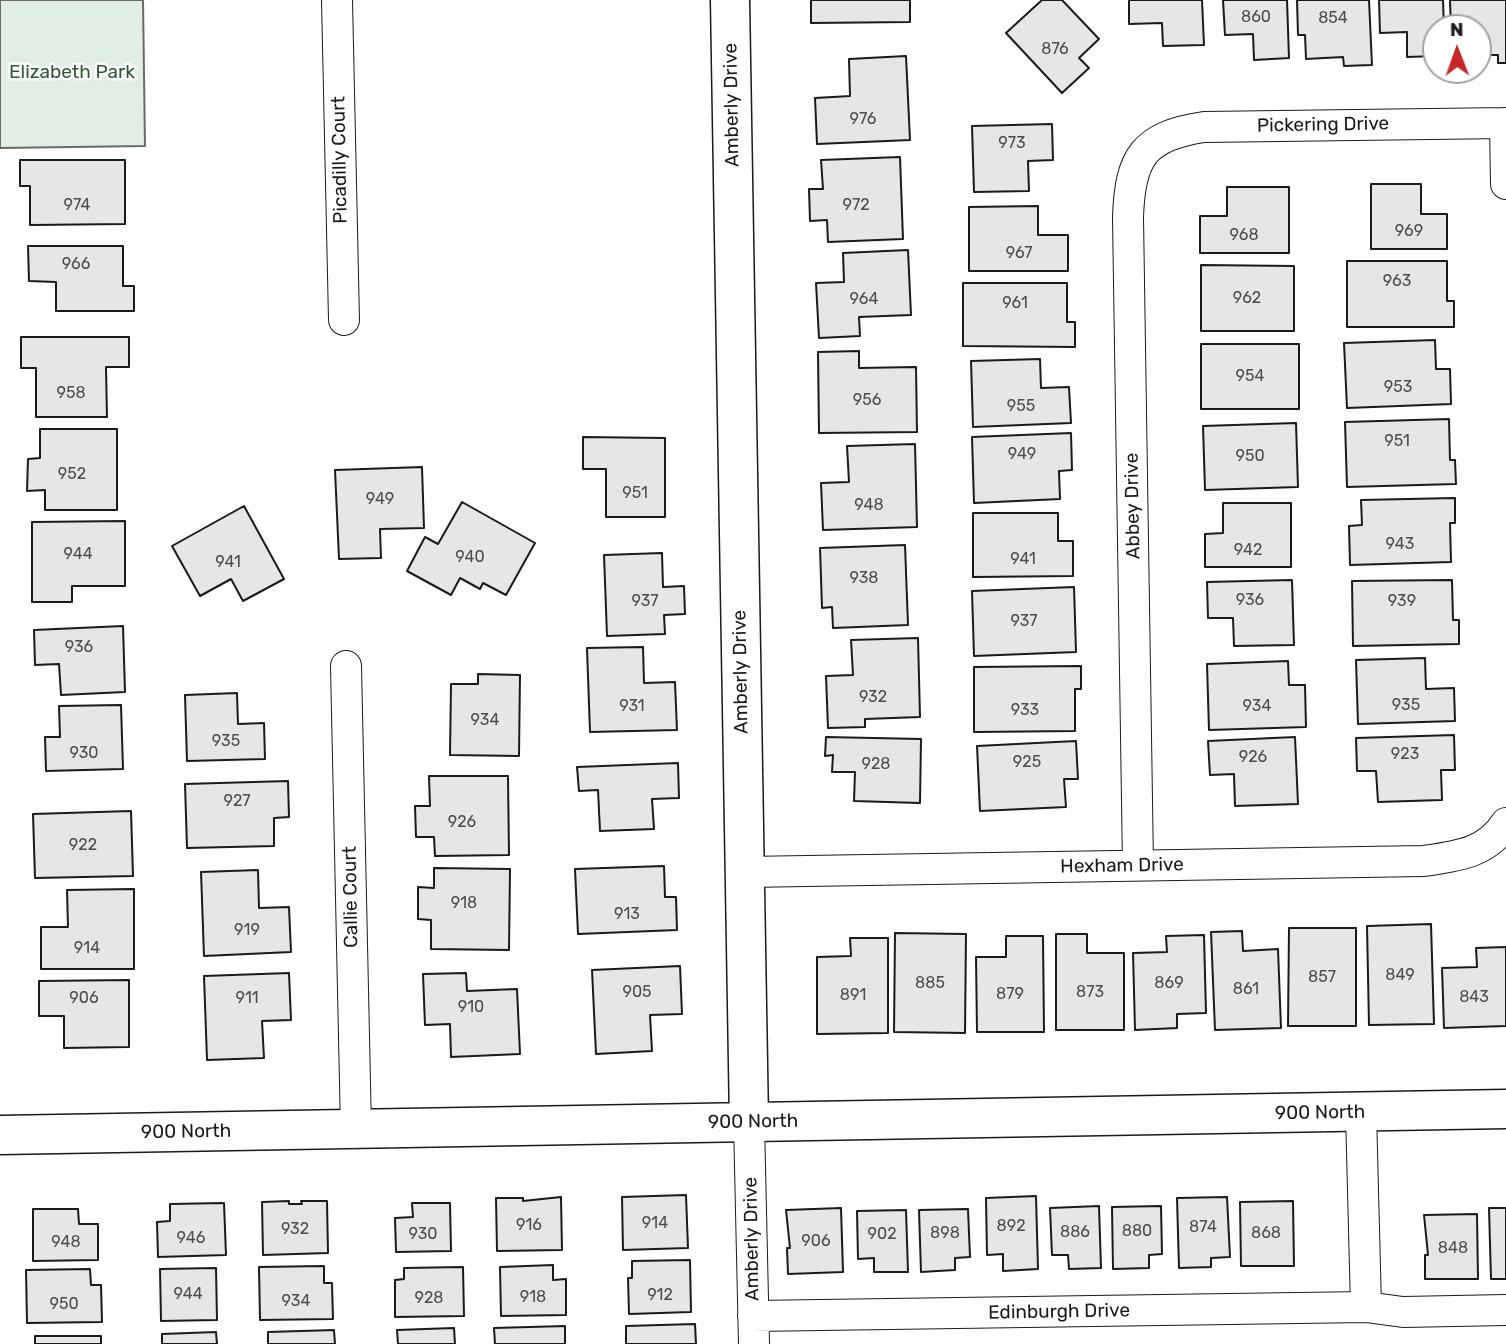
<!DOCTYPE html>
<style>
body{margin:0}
#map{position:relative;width:1506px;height:1344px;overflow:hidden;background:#fff;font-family:Rubik,sans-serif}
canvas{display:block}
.north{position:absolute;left:1422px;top:14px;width:70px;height:70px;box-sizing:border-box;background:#fff;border:2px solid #a3a3a3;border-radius:50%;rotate:359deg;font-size:19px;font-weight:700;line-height:28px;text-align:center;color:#1a1a1a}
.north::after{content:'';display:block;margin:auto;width:24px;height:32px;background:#c62828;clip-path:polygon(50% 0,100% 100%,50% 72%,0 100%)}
</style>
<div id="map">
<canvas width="1506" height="1344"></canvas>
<div class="north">N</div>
</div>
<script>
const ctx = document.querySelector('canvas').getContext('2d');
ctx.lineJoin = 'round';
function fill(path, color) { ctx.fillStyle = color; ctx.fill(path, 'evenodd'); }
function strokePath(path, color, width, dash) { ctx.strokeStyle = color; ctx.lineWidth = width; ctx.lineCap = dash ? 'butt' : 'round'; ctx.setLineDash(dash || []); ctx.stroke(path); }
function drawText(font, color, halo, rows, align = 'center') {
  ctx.font = font + ' Rubik,sans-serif'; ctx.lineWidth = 5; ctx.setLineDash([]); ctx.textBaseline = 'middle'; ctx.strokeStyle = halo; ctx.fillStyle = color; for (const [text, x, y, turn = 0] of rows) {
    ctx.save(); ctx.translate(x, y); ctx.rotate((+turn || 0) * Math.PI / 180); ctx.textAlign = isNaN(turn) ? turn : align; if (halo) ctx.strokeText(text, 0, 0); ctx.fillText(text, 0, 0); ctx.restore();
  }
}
const green = new Path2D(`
 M0 0H143L145 146 0 148Z`);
const building = new Path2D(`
 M811 0H910V22L811 23Z
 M1042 0H1062L1099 39 1079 58 1089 68 1062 93 1006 33Z
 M1129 0H1202L1204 45 1163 46 1162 23 1129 24Z
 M1223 0H1287L1289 58 1254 60 1253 34 1225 35Z
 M1297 0H1369L1372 65 1344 66 1343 57 1306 59 1305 35H1298Z
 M1379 0H1443L1444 28H1436V56L1407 57V32L1380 33Z
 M1450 0H1506V63H1498V55H1478V28H1451Z
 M906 56 910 140 817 144 815 98 850 96 849 59Z
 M1052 124 1053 160 1028 161 1029 191 974 192 972 126Z
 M900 157 903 239 828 242 827 220 810 221 809 189H823L821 160Z
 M20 160H125V224L30 225V186H20Z
 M1371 184H1421V214H1447V249H1371Z
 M1227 187H1289V253H1200V216H1227Z
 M1038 206V235H1068V271H969V207Z
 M28 246H123V286H134V311H56V282L29 281Z
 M908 250 911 315 859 317 860 336 819 338 816 283 844 282 843 253Z
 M1347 261H1447V301H1454V327H1347Z
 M1201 265 1294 266V331H1201Z
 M963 283H1067V322H1075V347L963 346Z
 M21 337H129V367H106L107 417H36V368H21Z
 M1435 340 1436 369H1450L1451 404 1347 408 1344 343Z
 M1201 344H1299V409H1201Z
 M859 351V368L916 367 917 432 819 433 818 352Z
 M1040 359 1041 388 1069 387 1071 423 973 427 971 361Z
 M1449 419 1450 460H1455L1456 484 1347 487 1345 422Z
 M1296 423 1298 487 1205 490 1203 426Z
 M40 429H117V510H45V490L27 491 28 459 40 458Z
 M1071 433 1072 470 1059 471 1060 499 974 503 972 437Z
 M583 437 665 438V517H606V469H583Z
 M915 444 917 527 823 530 821 483 849 482 847 446Z
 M422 467 424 528 380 529 381 558 339 559 335 470Z
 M1455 498V523H1450L1451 562 1350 565 1349 526 1362 525 1361 500Z
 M462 502 535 543 506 595 483 583 480 589 460 578 451 595 407 571 425 537 438 544Z
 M1223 503H1291V567H1205V534L1223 533Z
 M244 506 284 579 243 601 231 579 200 596 172 546Z
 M973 513H1058V541H1073V576L973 577Z
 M125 521V586H72V602H32V522Z
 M905 545 908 625 833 628 832 607 822 608 820 548Z
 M662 553 663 587 684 586 685 614 664 615 665 634 607 636 604 555Z
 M1292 580 1294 645 1234 646 1233 618H1208L1207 582Z
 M1452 580 1453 620H1459V644L1353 646 1352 581Z
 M1074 587 1076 652 974 656 972 591Z
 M123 626 125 692 61 695 59 664 35 665 34 630Z
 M918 638 920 717 865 719V727L828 728 826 676 853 675 851 640Z
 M643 647 644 683 675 682 677 730 590 732 587 648Z
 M1425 658 1426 689 1454 688 1455 721 1358 724 1356 660Z
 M1288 661 1289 685H1305L1306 727 1209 730 1207 664Z
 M1081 666V689H1075V731L974 732V667Z
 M478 674 520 675 519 756 450 755 451 684H478Z
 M237 693 238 724 264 723 265 759 187 761 185 695Z
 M121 705 123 769 46 771 45 737H60L59 706Z
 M1454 735 1455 770H1441L1442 800 1378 802 1376 771H1357L1356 738Z
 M826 737 921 739 920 803 854 801 855 772H832L833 755 825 756Z
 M1295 737 1298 804 1235 806 1234 774 1210 775 1208 741Z
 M1076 741 1078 779H1064L1066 807 980 811 977 746Z
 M678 763 679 798 652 799 654 829 600 831 598 790 579 791 577 767Z
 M429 776H508L509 855 435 856 434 837H416L415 806H430Z
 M288 781 289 817 274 818V846L187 848 185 784Z
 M131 811 133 876 35 878 33 814Z
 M664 866 665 897H676L677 930 578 934 575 869Z
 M434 868 510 869 509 950 431 949V920L418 919V887L434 888Z
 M258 870 259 908 289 907 291 952 204 956 201 872Z
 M134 889V969H41V927H68L67 890Z
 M1431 924 1434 1024 1369 1025 1367 926Z
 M1289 928H1356V1026H1288Z
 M1242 931 1243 951 1278 949 1281 1028 1215 1030 1211 932Z
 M895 933 966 934 965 1033 894 1032Z
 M1056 934H1087V953H1124V1030H1056Z
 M1204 935 1206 1013 1177 1014V1028L1135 1030 1133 953 1167 952 1166 936Z
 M1006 936H1043L1044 1032H977L976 957H1006Z
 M850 938H888V1033L817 1034V957L851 956Z
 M1506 947V1026L1444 1028 1442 968 1477 967 1476 948Z
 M680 966 682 1014 650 1015 652 1051 596 1054 592 970Z
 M289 973 291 1020 262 1021 264 1058 207 1060 204 976Z
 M466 973 467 991 517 989 520 1054 451 1057 450 1024 425 1025 423 974Z
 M129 980V1047L64 1048V1016H39V981Z
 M686 1195 688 1248 623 1250 622 1197Z
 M1036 1196 1038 1269 1003 1271V1254L987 1255 986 1198Z
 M561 1197 562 1250 497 1251 496 1198H523V1201Z
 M1227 1197 1230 1257 1211 1258V1267L1179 1268 1177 1198Z
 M289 1201V1204H302L301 1201H327L328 1253 263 1255 262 1202Z
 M1293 1201 1294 1266H1241L1240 1202Z
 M224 1203 226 1255 158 1257 157 1222 170 1221V1204Z
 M412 1203H450L451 1251 396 1252 395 1218 413 1217Z
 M1099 1206 1101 1268 1069 1269 1068 1255H1052L1050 1208Z
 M1161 1206 1162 1254 1149 1255V1268L1113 1269 1112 1207Z
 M841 1208 843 1272 788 1274 787 1248H790L786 1210Z
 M1489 1208H1506V1279H1491Z
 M33 1209H78L79 1224H98V1260L33 1261Z
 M968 1209 970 1257 955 1258V1270L921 1272 919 1210Z
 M906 1210 908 1272H874V1258L858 1259 857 1211Z
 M1477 1214 1478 1279H1425V1255H1428L1424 1215Z
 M690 1260 691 1312 629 1314 628 1278H632V1261Z
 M553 1265V1280L566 1279V1315L501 1316 500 1267Z
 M324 1266V1283H332L333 1319 260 1320 259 1267Z
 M463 1267 464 1316 395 1317V1280L404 1279V1268Z
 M216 1268 217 1320 161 1321 160 1269Z
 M90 1269 91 1285H101L102 1322 27 1323 26 1270Z
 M695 1324 696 1344H626V1326Z
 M565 1326V1344H495L494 1328Z
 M454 1328 455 1344H398L397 1330Z
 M334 1330 335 1344H268V1332Z
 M216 1332 217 1344H162V1334Z
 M35 1336H101V1344H35Z`);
const minor = new Path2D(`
 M337 0 344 320
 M1505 123 1506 184
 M346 666 356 1129
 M1138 865 1128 217C1130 158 1143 136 1204 127L1506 123
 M745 872 1424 861C1458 856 1487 853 1506 823
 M1361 1112 1366 1307
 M749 1122 754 1344
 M753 1316 1366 1307 1403 1312 1506 1310`);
const tertiary = new Path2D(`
 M730 0 749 1122
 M0 1135 1506 1109`);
const numberNames = [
 ["860",1256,17],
 ["854",1333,18],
 ["876",1055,49],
 ["976",863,119],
 ["973",1012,143],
 ["974",77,205],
 ["972",856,205],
 ["969",1409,231],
 ["968",1244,235],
 ["967",1019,253],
 ["966",76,264],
 ["963",1397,281],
 ["962",1247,298],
 ["964",864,299],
 ["961",1015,303],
 ["954",1250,376],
 ["953",1398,387],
 ["958",71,393],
 ["956",867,400],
 ["955",1021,406],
 ["951",1397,441],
 ["949",1022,454],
 ["950",1250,456],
 ["952",72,474],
 ["951",635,493],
 ["949",380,499],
 ["948",869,505],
 ["943",1400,544],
 ["942",1248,550],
 ["944",78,554],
 ["940",470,557],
 ["941",1023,559],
 ["941",228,562],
 ["938",864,578],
 ["936",1250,600],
 ["937",645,601],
 ["939",1402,601],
 ["937",1024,621],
 ["936",79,647],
 ["932",873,697],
 ["935",1406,705],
 ["931",632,706],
 ["934",1257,706],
 ["933",1025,710],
 ["934",485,720],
 ["935",226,741],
 ["930",84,753],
 ["923",1405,754],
 ["926",1253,757],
 ["925",1027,762],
 ["928",876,764],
 ["927",237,801],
 ["926",462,822],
 ["922",83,845],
 ["918",464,903],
 ["913",627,914],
 ["919",247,930],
 ["914",87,948],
 ["849",1400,975],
 ["857",1322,977],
 ["885",930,983],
 ["869",1169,983],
 ["861",1246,989],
 ["905",637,992],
 ["873",1090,992],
 ["879",1010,994],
 ["891",853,995],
 ["843",1474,997],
 ["906",84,998],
 ["911",247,998],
 ["910",471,1007],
 ["914",655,1223],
 ["916",529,1225],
 ["892",1011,1226],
 ["874",1203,1227],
 ["932",295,1229],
 ["880",1137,1231],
 ["886",1075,1232],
 ["898",945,1233],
 ["868",1266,1233],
 ["930",423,1234],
 ["902",882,1234],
 ["946",191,1238],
 ["906",816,1241],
 ["948",66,1242],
 ["848",1453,1248],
 ["944",188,1294],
 ["912",660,1295],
 ["918",533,1297],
 ["928",429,1298],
 ["934",296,1301],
 ["950",64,1304]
];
const parkNames = [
 ["Elizabeth Park",72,73]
];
const streetNames = [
 ["Amberly Drive",732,105,-91],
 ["Pickering Drive",1323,125,-1],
 ["Picadilly Court",340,160,-91],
 ["Abbey Drive",1133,506,-91],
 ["Amberly Drive",741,672,-91],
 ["Hexham Drive",1122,866,-1],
 ["Callie Court",351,897,-91],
 ["900 North",1320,1113,-1],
 ["900 North",753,1122,-1],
 ["900 North",186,1132,-1],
 ["Amberly Drive",752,1239,-91],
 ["Edinburgh Drive",1059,1312,-1]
];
fill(green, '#e0efe3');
strokePath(green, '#6a6a6a', 2);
fill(building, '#e6e6e6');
strokePath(building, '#1a1a1a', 2);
strokePath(minor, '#1a1a1a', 32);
strokePath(tertiary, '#1a1a1a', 41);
strokePath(minor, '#fff', 30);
strokePath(tertiary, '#fff', 38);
drawText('16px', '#4d4d4d', null, numberNames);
drawText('19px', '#2b5a34', '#fff', parkNames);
drawText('19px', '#1a1a1a', '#fff', streetNames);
</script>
